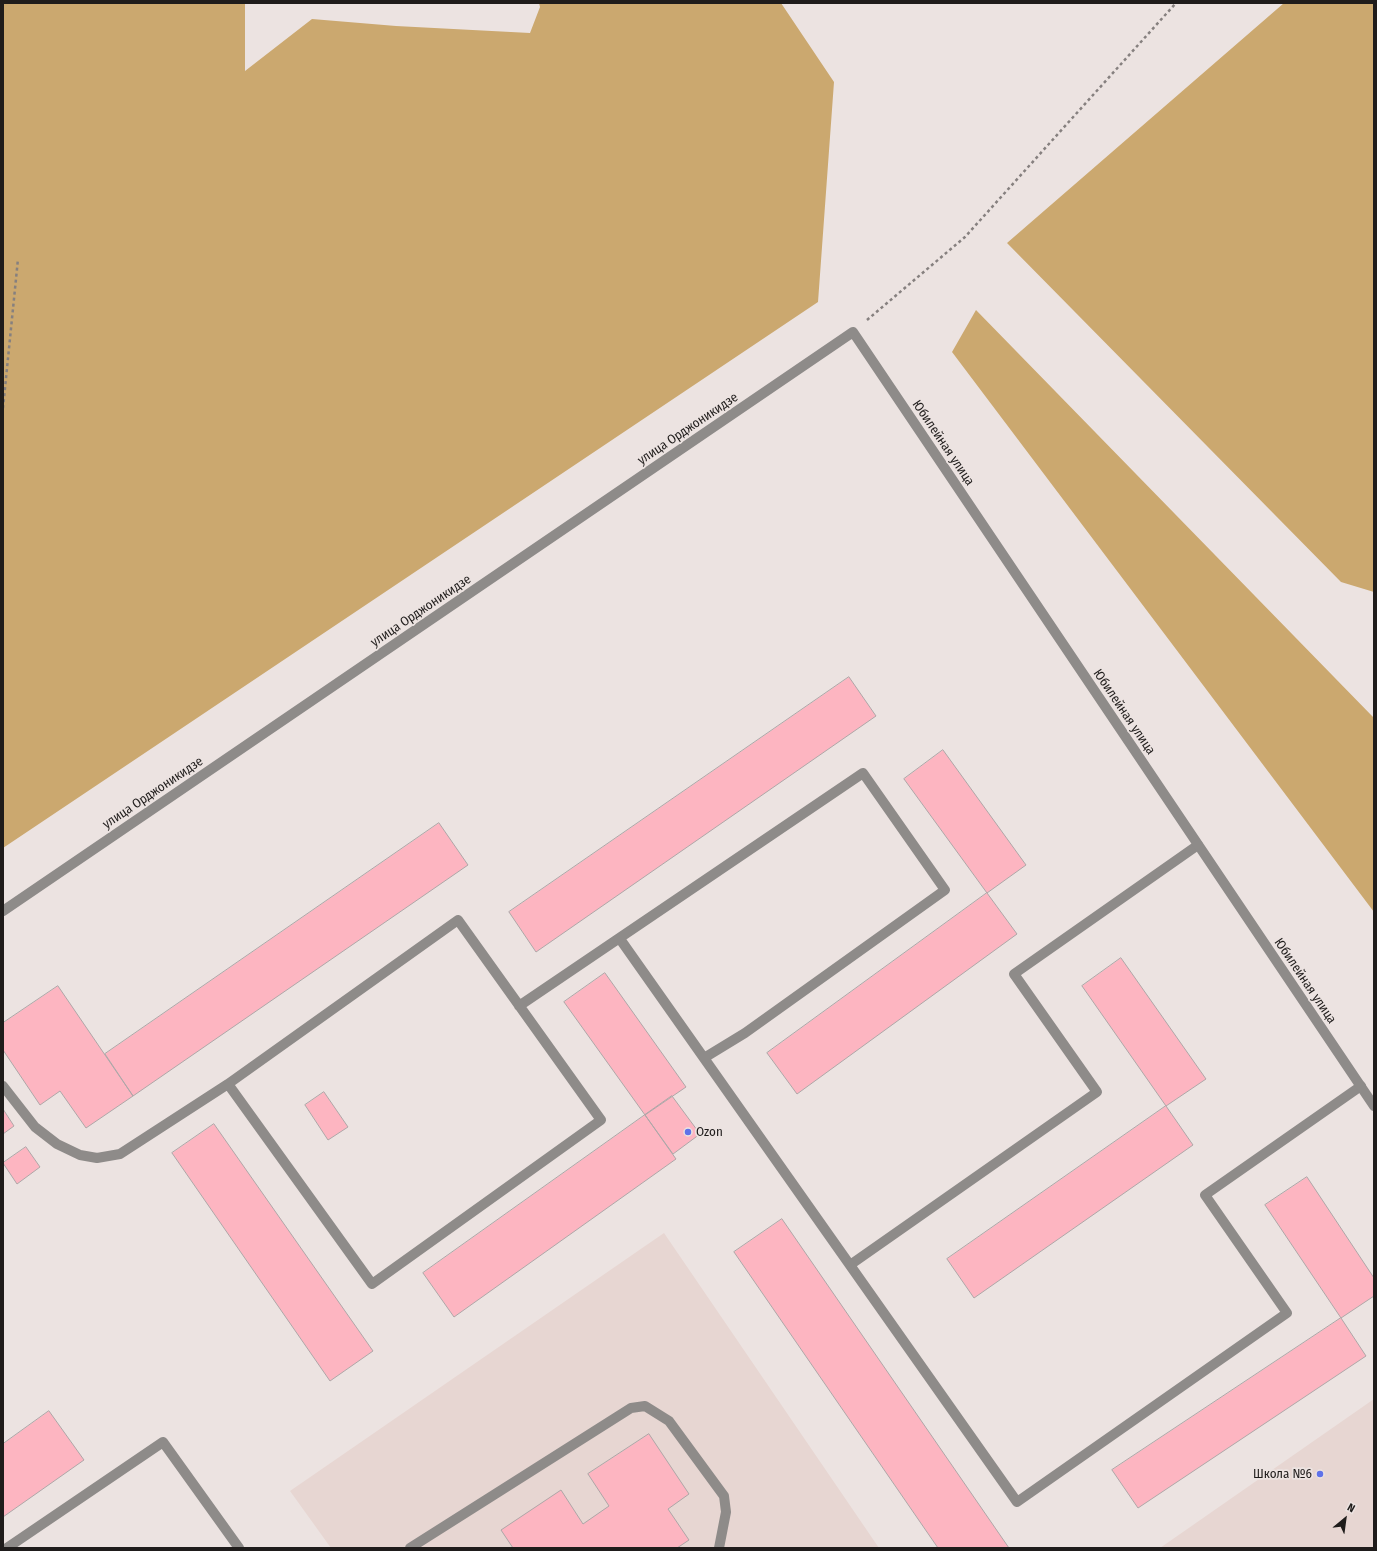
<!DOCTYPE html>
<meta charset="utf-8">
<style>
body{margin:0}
#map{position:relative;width:1377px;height:1551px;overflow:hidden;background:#ece3e1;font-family:"Fira Sans Condensed",sans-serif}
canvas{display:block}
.frame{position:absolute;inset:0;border:4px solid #1f1c1b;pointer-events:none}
.north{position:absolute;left:1325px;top:1499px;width:40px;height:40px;-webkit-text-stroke:3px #ece3e1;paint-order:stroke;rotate:29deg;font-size:11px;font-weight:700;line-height:16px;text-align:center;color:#1f1c1b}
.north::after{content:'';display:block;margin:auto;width:14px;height:18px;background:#1f1c1b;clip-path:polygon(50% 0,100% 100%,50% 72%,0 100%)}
</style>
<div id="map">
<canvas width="1377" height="1551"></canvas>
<div class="frame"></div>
<div class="north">N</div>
</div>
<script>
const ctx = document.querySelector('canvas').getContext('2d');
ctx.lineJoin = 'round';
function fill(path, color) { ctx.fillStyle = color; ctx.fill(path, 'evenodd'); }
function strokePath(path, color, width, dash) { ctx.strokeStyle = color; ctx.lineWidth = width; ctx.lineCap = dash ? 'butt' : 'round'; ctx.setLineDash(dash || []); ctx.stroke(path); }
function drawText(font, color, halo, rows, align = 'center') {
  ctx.font = font + ' "Fira Sans Condensed",sans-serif'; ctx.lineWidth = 3.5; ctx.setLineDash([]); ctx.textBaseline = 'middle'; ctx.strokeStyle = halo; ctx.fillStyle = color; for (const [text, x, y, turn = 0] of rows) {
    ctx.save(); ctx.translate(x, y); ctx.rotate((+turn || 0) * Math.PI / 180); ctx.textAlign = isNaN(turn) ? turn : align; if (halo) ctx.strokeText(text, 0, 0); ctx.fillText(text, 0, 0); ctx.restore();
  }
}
const built = new Path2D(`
 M664 1233 879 1548H331L290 1491Z
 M1374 1399V1548H1160Z`);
const forest = new Path2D(`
 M3 3H245V71L312 19 396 26 530 33 540 7 539 3H781L834 82 818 302 3 848Z
 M1284 3H1374V592L1341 582 1007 243Z
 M976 310 1374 718V912L952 352Z`);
const building = new Path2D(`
 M849 677 876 716 536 952 509 912Z
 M943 750 1026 865 987 893 904 779Z
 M439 823 468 865 133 1096 105 1054Z
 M987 893 1017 934 797 1094 767 1053Z
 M1121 958 1206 1079 1166 1106 1082 986Z
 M605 973 686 1087 645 1115 564 1002Z
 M58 986 133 1096 86 1128 60 1091 40 1105 3 1050V1023Z
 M324 1092 348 1127 328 1140 305 1105Z
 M672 1096 700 1134 673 1154 645 1115Z
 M1166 1106 1193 1145 974 1298 947 1259Z
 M3 1109 14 1126 3 1134Z
 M645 1115 676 1159 454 1317 423 1273Z
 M214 1124 373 1351 330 1381 172 1153Z
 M26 1147 40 1167 17 1184 3 1163Z
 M1307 1177 1374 1278V1296L1341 1318 1265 1205Z
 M782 1219 1009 1548H938L734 1252Z
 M1341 1318 1366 1356 1138 1508 1112 1470Z
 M49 1411 84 1460 3 1517V1444Z
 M649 1434 689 1494 668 1509 689 1540 677 1548H513L501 1530 561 1490 583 1524 609 1506 588 1474Z`);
const path = new Path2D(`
 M867 320 965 237 1176 3
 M3 408 18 259`);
const service = new Path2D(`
 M458 920 601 1120 372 1284 228 1084Z
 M620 939 1017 1502 1287 1313 1205 1195 1361 1086
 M519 1006 863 773 945 890 745 1033 704 1058
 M3 1086 35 1127 57 1144 80 1155 97 1158 120 1154 228 1084
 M850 1265 1097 1092 1014 974 1198 845
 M7 1548 163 1442 239 1548
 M410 1548 631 1408 645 1406 669 1421 724 1496 726 1512 719 1548`);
const minor = new Path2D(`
 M3 911 853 332 1374 1106`);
const markers = [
 [688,1132,4,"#5f72e9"],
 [1320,1474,4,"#5f72e9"]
];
const streetNames = [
 ["улица Орджоникидзе",688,429,-34],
 ["Юбилейная улица",943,443,56],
 ["улица Орджоникидзе",421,611,-34],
 ["Юбилейная улица",1124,712,56],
 ["улица Орджоникидзе",153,793,-34],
 ["Юбилейная улица",1305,981,56]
];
const poiNames = [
 ["Ozon",696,1132],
 ["Школа №6",1312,1474,"right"]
];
fill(built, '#e7d6d2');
fill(forest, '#cba86f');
fill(building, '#fdb5c1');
strokePath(building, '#aea6a7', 1);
strokePath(path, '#86807f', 2.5, [3, 3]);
strokePath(service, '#8e8b89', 10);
strokePath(minor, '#8e8b89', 10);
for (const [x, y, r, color] of markers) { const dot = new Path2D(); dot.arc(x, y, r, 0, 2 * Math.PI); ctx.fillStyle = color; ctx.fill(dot); strokePath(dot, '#ece3e1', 1.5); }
drawText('13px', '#1f1c1b', '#ece3e1', streetNames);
drawText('13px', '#1f1c1b', '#ece3e1', poiNames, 'left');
</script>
